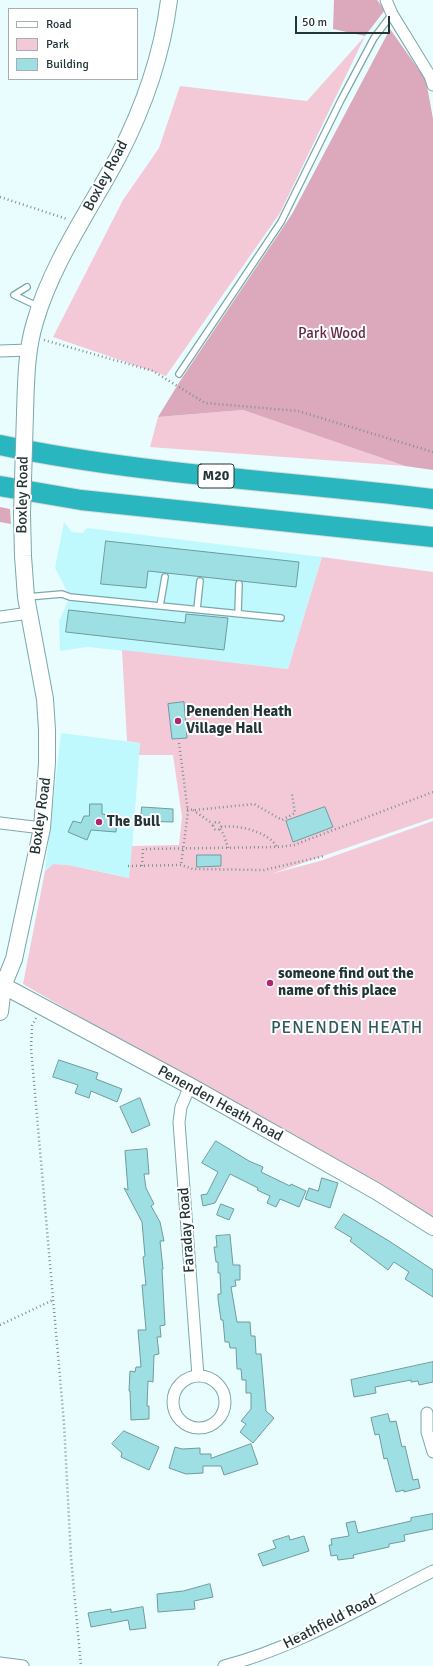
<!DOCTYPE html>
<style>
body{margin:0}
#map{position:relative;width:433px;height:1666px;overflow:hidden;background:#eafdfe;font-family:Signika,sans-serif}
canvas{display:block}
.legend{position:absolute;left:8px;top:8px;width:130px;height:72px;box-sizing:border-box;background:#fff;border:1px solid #a7aeaf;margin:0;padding:5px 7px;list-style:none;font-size:12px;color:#233537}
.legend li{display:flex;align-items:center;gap:8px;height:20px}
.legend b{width:20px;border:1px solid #a7aeaf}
.scale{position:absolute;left:295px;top:16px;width:95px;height:18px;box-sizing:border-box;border:2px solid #233537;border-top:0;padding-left:5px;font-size:12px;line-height:14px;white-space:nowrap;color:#233537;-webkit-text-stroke:3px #fff;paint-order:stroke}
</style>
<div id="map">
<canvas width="433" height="1666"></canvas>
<ul class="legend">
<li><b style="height:5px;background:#fff"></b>Road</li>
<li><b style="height:11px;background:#f3c9d8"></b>Park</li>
<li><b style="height:11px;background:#9ddfe3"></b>Building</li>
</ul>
<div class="scale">50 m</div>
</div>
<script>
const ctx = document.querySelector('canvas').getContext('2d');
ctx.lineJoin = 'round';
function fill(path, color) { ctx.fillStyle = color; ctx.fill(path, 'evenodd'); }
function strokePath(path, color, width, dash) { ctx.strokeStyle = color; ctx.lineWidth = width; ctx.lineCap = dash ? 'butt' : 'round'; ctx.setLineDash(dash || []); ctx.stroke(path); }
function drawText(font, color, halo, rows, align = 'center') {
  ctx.font = font + ' Signika,sans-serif'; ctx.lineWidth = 4; ctx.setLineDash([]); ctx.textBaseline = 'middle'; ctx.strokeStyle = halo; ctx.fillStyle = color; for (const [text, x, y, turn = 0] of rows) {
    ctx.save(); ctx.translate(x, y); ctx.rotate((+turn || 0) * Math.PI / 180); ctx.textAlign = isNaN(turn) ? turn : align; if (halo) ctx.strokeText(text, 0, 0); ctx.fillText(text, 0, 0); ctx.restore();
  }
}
const built = new Path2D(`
 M64 522 72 532 82 533 87 528 322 557 288 669 88 647 60 651 59 621 70 597 55 568Z
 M61 733 140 743 130 878 68 865 53 864 45 871Z`);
const green = new Path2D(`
 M365 36 280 213 166 376 53 337 123 200 159 148 180 86 307 101Z
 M243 410 405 466 150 447 158 417Z
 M322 557 433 572V818L271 874 320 861 433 821V1221L23 984 45 871 53 864 68 865 129 878 132 846 179 845 182 817 173 755H139L140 743 127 741 122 650 288 669Z`);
const forest = new Path2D(`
 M334 0H377L385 10 365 36 333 29Z
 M390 29 426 80 433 119V470L405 466 243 410 158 417 180 381 292 214Z
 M0 507 10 509 11 524 0 522Z`);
const building = new Path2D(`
 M106 541 299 562 296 587 148 571 146 588 101 584Z
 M69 610 185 623 186 614 228 618 224 650 66 632Z
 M184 702 187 738 172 739 168 704Z
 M90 804H102V814L117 816 116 832 91 830 87 840 68 832 73 821 81 823 84 816H89Z
 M142 807 173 809V822L141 821Z
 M325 807 333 827 293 842 286 821Z
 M197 855H221V866L197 867Z
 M59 1060 98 1073 96 1079 122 1089 117 1102 91 1091 89 1098 75 1093 78 1085 53 1077Z
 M140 1098 150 1125 132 1133 120 1107Z
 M216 1141 249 1161 263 1167 261 1172 290 1186 291 1184 306 1191 299 1207 280 1199 276 1207 267 1203 270 1196 257 1190 258 1188 230 1174 215 1203 203 1206 201 1195 207 1194 218 1172 202 1163Z
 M147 1149 149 1174H144L146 1188 154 1204 151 1206 160 1222 164 1241H160L163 1269H162L165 1325 160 1326 161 1337H157L159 1354 154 1355 153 1382 148 1381 147 1406H149V1419L131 1420 130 1391H129L130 1371 135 1372 136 1367H141L138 1330H146L142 1285H146L143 1257 145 1256 142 1222 124 1188 128 1190 125 1151Z
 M322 1178 338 1183 330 1208 305 1199 309 1188 318 1191Z
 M221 1204 234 1209 229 1220 217 1215Z
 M344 1214 389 1241 433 1270V1297L405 1279 409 1272 394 1262 388 1270 350 1241 352 1238 335 1228Z
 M230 1235 233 1265H240V1280H235L236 1286 231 1287 237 1322H250L251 1336H255L256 1354H261L266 1411 274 1418 253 1443 240 1432 246 1424 241 1421 251 1409V1393H246V1380H242L241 1369H237L236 1348H230L229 1342H225L223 1320H221L218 1299V1294H221L220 1273H218V1262H216L214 1247H217L216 1236Z
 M433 1362V1382L419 1385 418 1381 411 1382V1380L375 1387 376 1393 354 1397 351 1380Z
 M388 1414 390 1422 396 1421 402 1447 405 1446 413 1480 418 1479 420 1488 404 1492V1490L396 1492 387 1458 384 1459 379 1434 375 1435 371 1418Z
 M124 1431 159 1447 149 1470 121 1457 122 1453 112 1444Z
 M251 1444 258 1464 224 1475 221 1466H203V1473L186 1474 169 1468 175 1447 182 1449 200 1448V1454H211V1458Z
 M433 1514V1529L404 1535 405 1541 389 1544V1547L353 1555 354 1558 338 1560 337 1555 331 1556 329 1545H332L331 1539 349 1536 346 1523 355 1521 358 1533 411 1521V1518Z
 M289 1536 290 1540 304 1536 309 1551 263 1566 258 1554 276 1548 273 1541Z
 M210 1584 213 1597 194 1601 195 1609 158 1612 157 1594 183 1591Z
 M143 1607 146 1628 130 1630 128 1620 91 1627 88 1613 111 1609V1612Z`);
const path = new Path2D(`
 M0 197 67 219
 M44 340 153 371 205 403 298 411 433 452
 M179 743 188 812 181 865
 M187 809 195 810 254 804 282 820 295 813 292 794
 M193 810 213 824
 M213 826a4 4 0 1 1 8 0a4 4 0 1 1-8 0Z
 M221 827C237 824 269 832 277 847
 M220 829 224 835 228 848
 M128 866 181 865 193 869 264 870 324 856
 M142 866 143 849 278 847 294 845 433 792
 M36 1018 32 1026 31 1048 64 1423 71 1558 81 1666
 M0 1325 53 1300`);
const lane = new Path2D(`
 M27 287 14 295 39 307
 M179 374 281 222 341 100 374 38 392 14
 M27 597 62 594 70 597 281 618
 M160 606 165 577
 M197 609 200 581
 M238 613 239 584`);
const street = new Path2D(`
 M386 0 392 14 430 76 433 85
 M0 351 29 350
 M0 617 29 613
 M0 823 42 828
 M190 1086 181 1107 179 1122 198 1376
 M173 1402a26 26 0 1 1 52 0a26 26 0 1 1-52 0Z
 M427 1413V1432L433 1452
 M0 1663 23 1666
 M224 1666C298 1647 365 1605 433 1571`);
const secondary = new Path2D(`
 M25 413C26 383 26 351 35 322 52 263 89 211 118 157 144 107 162 56 169 0
 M0 984 190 1086 376 1191 433 1227
 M0 1012 3 986 14 959 42 828 47 763V730L45 699 26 597 23 556 22 514`);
const highway = new Path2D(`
 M0 445C143 475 289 481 433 499
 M0 486 81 500 433 537`);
const secondaryBridge = new Path2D(`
 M22 514 25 413`);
const markers = [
 [178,721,4,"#ad276e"],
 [99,822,4,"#ad276e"],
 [270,983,4,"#ad276e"]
];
const shields = [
 [216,476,36]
];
const shieldNames = [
 ["M20",216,476]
];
const streetNames = [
 ["Boxley Road",106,176,-62],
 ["Boxley Road",23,495,-89],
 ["Boxley Road",41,816,-82],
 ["Penenden Heath Road",220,1104,29],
 ["Faraday Road",187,1230,-94],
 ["Heathfield Road",330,1622,-27]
];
const parkNames = [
 ["Park Wood",332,334]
];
const poiNames = [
 ["Penenden Heath",186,712],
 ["Village Hall",186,729],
 ["The Bull",107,822],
 ["someone find out the",278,974],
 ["name of this place",278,991]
];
const quarterNames = [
 ["PENENDEN HEATH",347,1029]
];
fill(built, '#c0f9fd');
fill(green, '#f3c9d8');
fill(forest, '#dca8bc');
fill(building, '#9ddfe3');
strokePath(building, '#6f9b9e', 1);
strokePath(lane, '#7ba8ab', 8);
strokePath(street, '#7ba8ab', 13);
strokePath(secondary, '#7ba8ab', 18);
strokePath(highway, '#d7dbdb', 22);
strokePath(path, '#7f9193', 2.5, [1, 3]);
strokePath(lane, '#fff', 5.5);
strokePath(street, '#fff', 11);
strokePath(secondary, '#fff', 16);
strokePath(highway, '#2ab6be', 20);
strokePath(secondaryBridge, '#7ba8ab', 18, []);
strokePath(secondaryBridge, '#fff', 16);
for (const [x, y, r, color] of markers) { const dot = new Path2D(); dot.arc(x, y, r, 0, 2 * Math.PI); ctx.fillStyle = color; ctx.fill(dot); strokePath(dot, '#fff', 1.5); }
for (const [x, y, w] of shields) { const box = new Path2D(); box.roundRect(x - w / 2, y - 12, w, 24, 3); ctx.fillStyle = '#fff'; ctx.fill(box); strokePath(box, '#233537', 1); }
drawText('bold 14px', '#233537', null, shieldNames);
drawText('15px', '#233537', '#fff', streetNames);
drawText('15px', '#662845', '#fff', parkNames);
drawText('bold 15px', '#233537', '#fff', poiNames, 'left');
ctx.letterSpacing = '1px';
drawText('17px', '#305b5e', '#fff', quarterNames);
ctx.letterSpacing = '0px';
</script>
